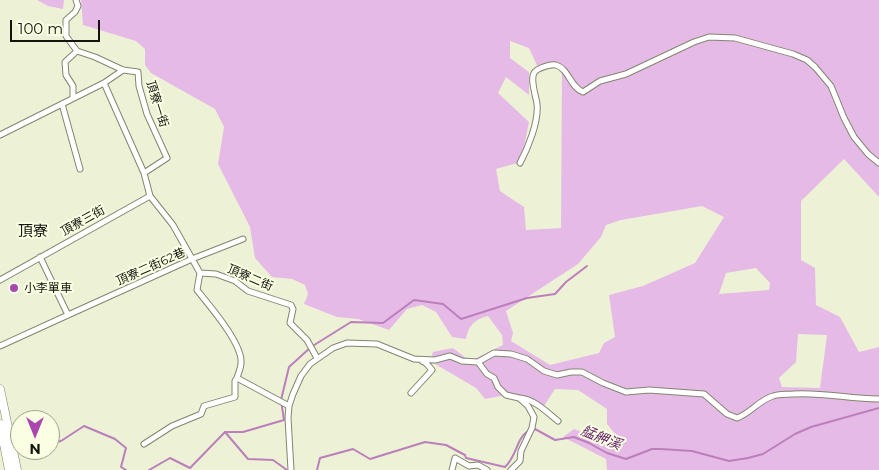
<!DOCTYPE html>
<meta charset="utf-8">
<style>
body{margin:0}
#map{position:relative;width:879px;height:470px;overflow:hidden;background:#edf2d7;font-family:Montserrat,sans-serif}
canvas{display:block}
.north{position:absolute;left:10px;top:410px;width:50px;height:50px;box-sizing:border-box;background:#faffe4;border:1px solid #9ea18e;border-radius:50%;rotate:180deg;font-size:14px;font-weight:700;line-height:20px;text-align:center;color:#13150c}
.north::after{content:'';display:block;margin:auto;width:18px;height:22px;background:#aa47ae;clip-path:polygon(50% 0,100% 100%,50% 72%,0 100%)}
.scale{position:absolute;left:10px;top:20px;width:90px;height:22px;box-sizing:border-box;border:2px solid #13150c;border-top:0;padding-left:6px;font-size:15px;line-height:18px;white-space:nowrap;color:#13150c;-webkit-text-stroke:4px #faffe4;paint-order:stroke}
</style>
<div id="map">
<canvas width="879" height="470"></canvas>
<div class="north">N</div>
<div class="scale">100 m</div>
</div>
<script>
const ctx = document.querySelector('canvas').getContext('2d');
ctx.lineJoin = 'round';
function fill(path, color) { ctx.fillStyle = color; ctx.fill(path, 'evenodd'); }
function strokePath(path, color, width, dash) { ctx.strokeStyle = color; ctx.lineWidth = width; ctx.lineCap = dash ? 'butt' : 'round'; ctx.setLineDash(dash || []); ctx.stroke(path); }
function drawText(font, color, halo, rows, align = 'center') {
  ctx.font = font + ' Montserrat,"Noto Sans TC",sans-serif'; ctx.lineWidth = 4; ctx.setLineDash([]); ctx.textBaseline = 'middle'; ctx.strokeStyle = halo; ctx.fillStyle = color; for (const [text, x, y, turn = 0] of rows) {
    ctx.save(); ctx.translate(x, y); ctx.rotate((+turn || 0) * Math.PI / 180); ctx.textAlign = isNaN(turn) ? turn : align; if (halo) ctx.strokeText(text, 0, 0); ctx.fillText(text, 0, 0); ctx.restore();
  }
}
const green = new Path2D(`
 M37 0H64L63 9 48 6Z
 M81 0H879V197L844 159 801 201V260L815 268 816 305 840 317 859 352 879 347V470H607L606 459 563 437 574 429 615 445 616 435 607 424V409L578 390 555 389 544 406 512 394 485 399 476 388 430 361 433 352 453 348 470 361 503 345 502 335 488 316C475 319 468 326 466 339L452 337 436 312 422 305 407 309 389 330 358 319 337 317 304 304 308 294 305 285 292 279 272 277 255 258 250 227 218 164 224 127 215 109 151 73 145 65V49L136 41 83 25ZM510 41 529 48 540 72 562 65 561 228 526 230 524 207 500 191 496 169 521 162 529 122 498 93 506 77 529 95V72L510 58ZM702 206 724 217 695 263 643 286 609 295 615 337 604 343 599 353 550 365 511 341 513 333 506 311 578 264 601 237 606 225 621 220ZM756 268 770 283 769 290 719 294 726 273ZM798 334 827 335 820 388 782 387 779 378 796 362Z`);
const stream = new Path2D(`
 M533 430 535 429 555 440 574 437 589 443 607 453 626 459 652 449H661L692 451 729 461 748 458 763 454 795 434 811 427 879 408
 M225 432H243L284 420 281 400 289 367 311 347 351 322 383 323 414 300 443 304 461 319 527 298 555 294 566 282 587 266
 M12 435 20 441
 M50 443 61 441 84 426 115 439 126 448 121 467 126 470
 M149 470 170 458 190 468 225 432 248 459 273 460 287 470
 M317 470 320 458 353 449 370 459 425 442 446 445 465 455 466 458 505 467C517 456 516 439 528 431`);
const minor = new Path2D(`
 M76 0 78 6 75 12 66 20V36L77 51
 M104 83 144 173 150 196 173 225 200 273 197 290C209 305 243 344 241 363 241 368 238 374 237 378L289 406
 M73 98V86L66 75 65 62 77 51 95 57 123 70 138 72 139 86 147 114 167 158 144 173
 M62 104 80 169
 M0 135 104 83 123 70
 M520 163C528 148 539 121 537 104 536 96 530 80 534 73 537 68 550 64 556 65 569 69 570 87 583 92L600 81 626 74 694 42 709 37 735 38 793 54 807 60 815 67 831 86 844 118 854 137 868 154 879 163
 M200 273 216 274 235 281 248 291 291 305 293 309 290 323 307 340 317 358
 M0 280 150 196
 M68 315 192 259 243 239
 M0 346 68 315 40 257
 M478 362 487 374 494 378 498 387 506 395 519 398 528 406 534 417 532 428 521 451 520 461 511 470
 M411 393 432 370 426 363 422 361
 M520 398C534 399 548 413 558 421
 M144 444 172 426 201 414 204 406 235 397V381L237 378
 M291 470 288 418 289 406 293 394 301 376 310 364 333 348 347 343 377 344 414 359 435 360 450 356 462 361 478 362 494 353 511 354 527 359 544 371 557 375 571 372H582L603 383 626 392 649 390 704 394 727 414 737 418C751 413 759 400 773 396 779 394 786 394 793 394 823 392 849 399 879 399
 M452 470 455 458 469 466 478 465 487 470`);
const primary = new Path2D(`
 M0 389 17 470
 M0 424 9 470`);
const markers = [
 [14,288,5,"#aa47ae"]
];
const streetNames = [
 ["頂寮一街",157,104,73],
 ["頂寮三街",83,221,-29],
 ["頂寮二街62巷",151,267,-24],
 ["頂寮二街",250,278,23]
];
const poiNames = [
 ["小李單車",24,288]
];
const waterNames = [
 ["艋舺溪",601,438,22]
];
const quarterNames = [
 ["頂寮",33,232]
];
fill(green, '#e6bae7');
strokePath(stream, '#bb7fbc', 2);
strokePath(minor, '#81866e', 7);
strokePath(primary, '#81866e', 9);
strokePath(minor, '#fff', 5);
strokePath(primary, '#fff', 8);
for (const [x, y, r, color] of markers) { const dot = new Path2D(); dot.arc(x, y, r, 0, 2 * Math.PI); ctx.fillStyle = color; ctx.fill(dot); strokePath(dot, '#faffe4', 2); }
drawText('12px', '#13150c', '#faffe4', streetNames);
drawText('12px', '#13150c', '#faffe4', poiNames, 'left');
drawText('italic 14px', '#611864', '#faffe4', waterNames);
drawText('15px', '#13150c', '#faffe4', quarterNames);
</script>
